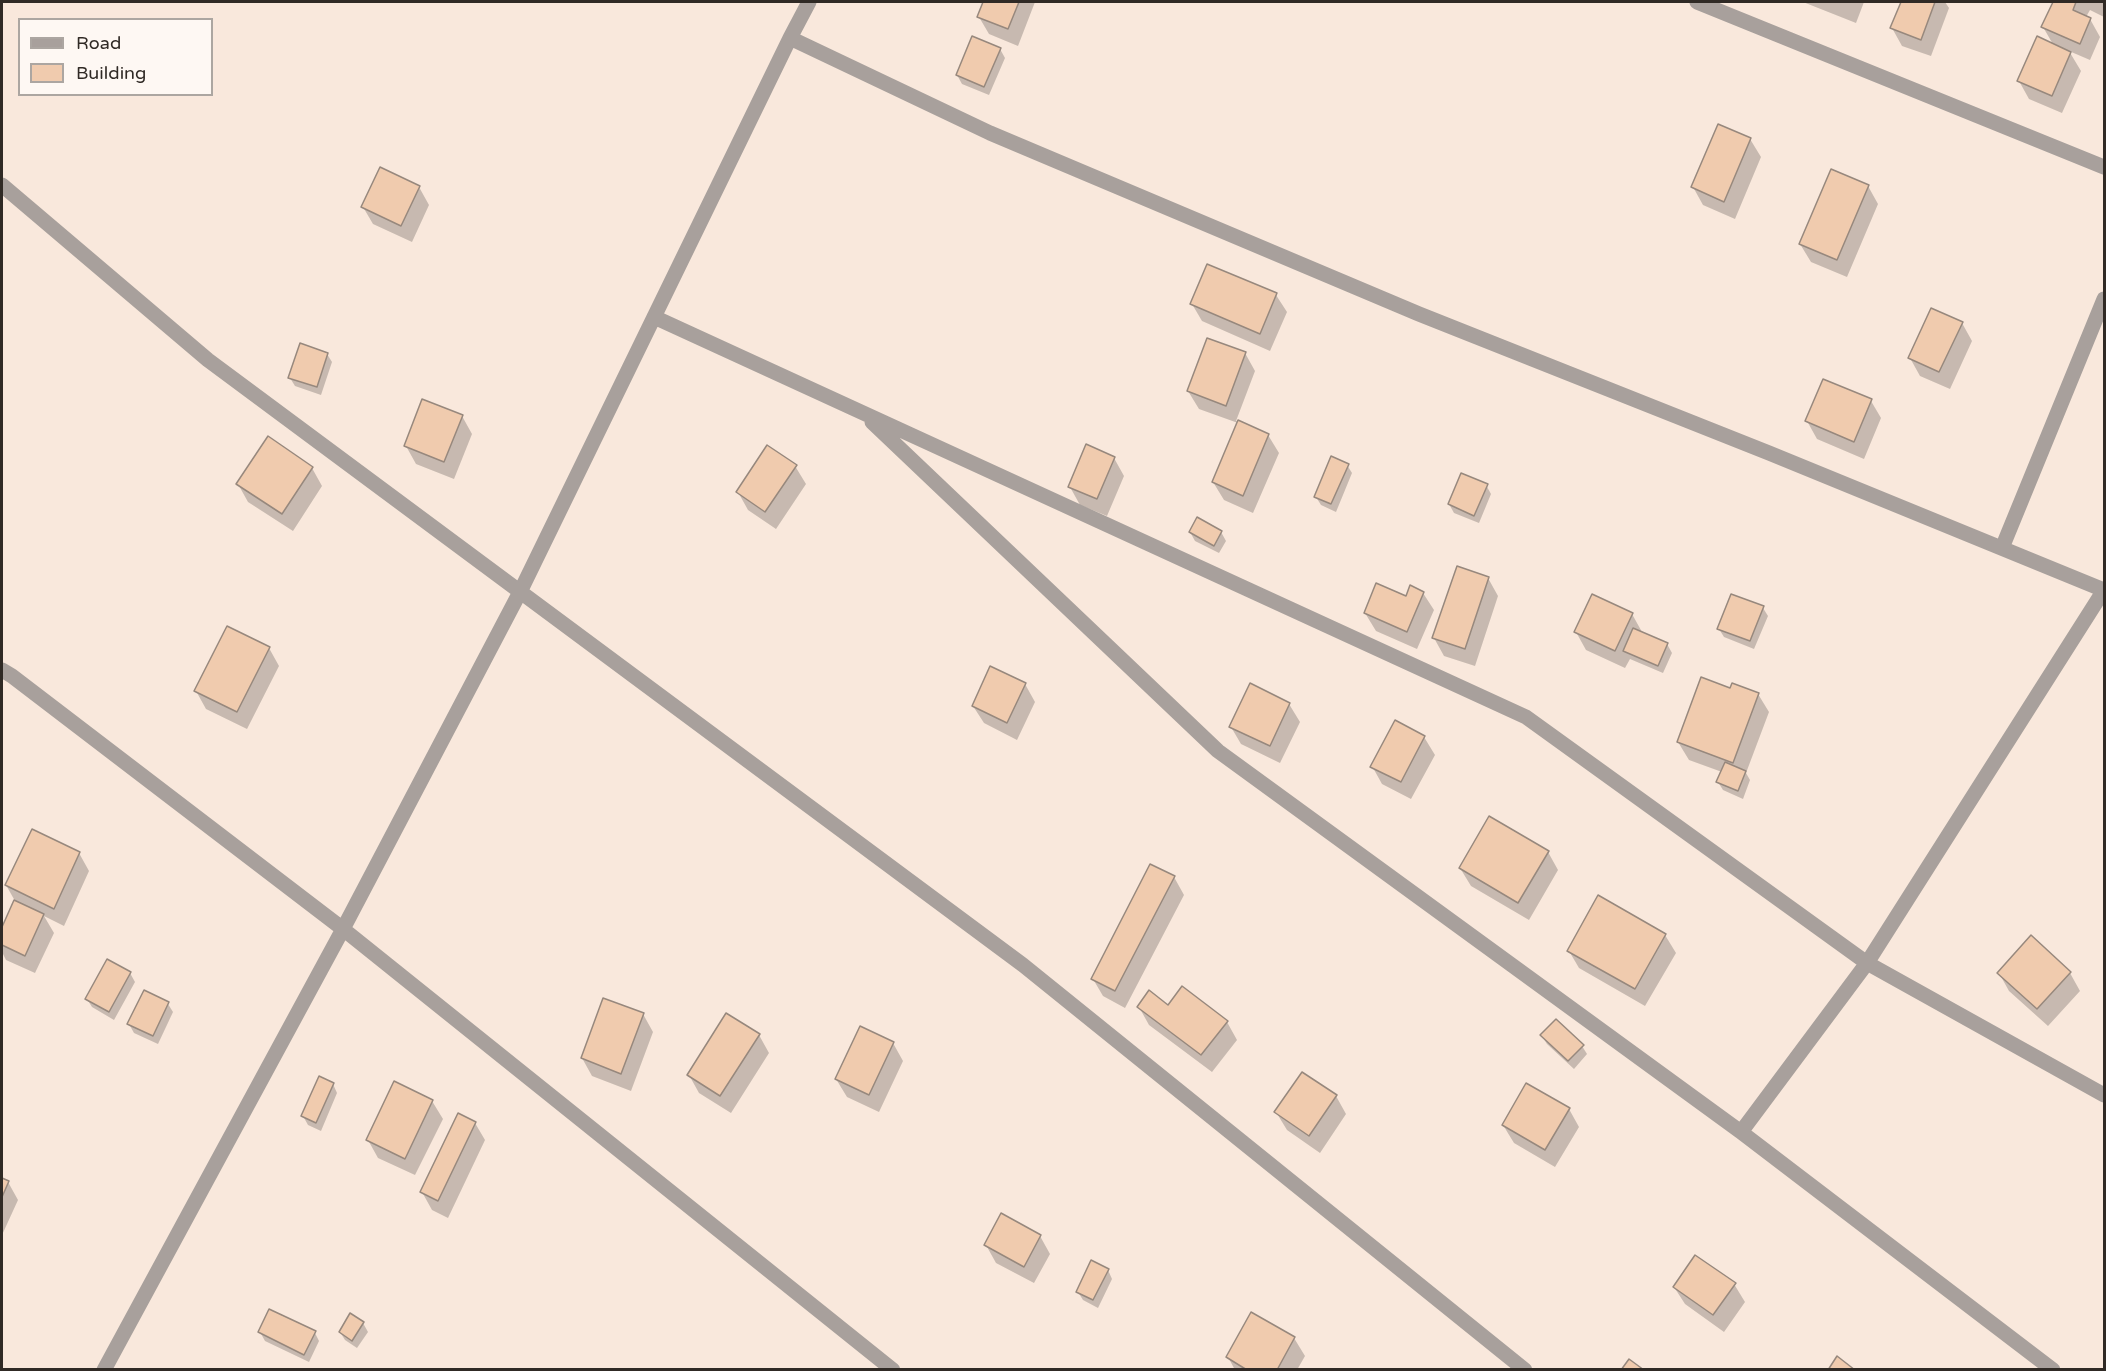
<!DOCTYPE html>
<style>
body{margin:0}
#map{position:relative;width:2106px;height:1371px;overflow:hidden;background:#f9e8dc;font-family:"Varela Round",sans-serif}
canvas{display:block}
.frame{position:absolute;inset:0;border:3px solid #302a25;pointer-events:none}
.legend{position:absolute;left:18px;top:18px;width:195px;height:78px;box-sizing:border-box;background:#fef8f3;border:2px solid #aca6a1;margin:0;padding:8px 10px;list-style:none;font-size:18px;color:#302a25}
.legend li{display:flex;align-items:center;gap:12px;height:30px}
.legend b{width:30px;border:2px solid #aca6a1}
</style>
<div id="map">
<canvas width="2106" height="1371"></canvas>
<div class="frame"></div>
<ul class="legend">
<li><b style="height:8px;background:#a8a09c"></b>Road</li>
<li><b style="height:16px;background:#f0cbae"></b>Building</li>
</ul>
</div>
<script>
const ctx = document.querySelector('canvas').getContext('2d');
ctx.lineJoin = 'round';
function fill(path, color) { ctx.fillStyle = color; ctx.fill(path, 'evenodd'); }
function strokePath(path, color, width, dash) { ctx.strokeStyle = color; ctx.lineWidth = width; ctx.lineCap = dash ? 'butt' : 'round'; ctx.setLineDash(dash || []); ctx.stroke(path); }
const shadow = new Path2D(`
 M985 2H1035L1018 46 989 34 979 17Z
 M1803 2H1864L1856 23Z
 M1902 2H1945L1949 8 1931 56 1902 46 1892 28Z
 M2054 2H2104V17L2090 10 2086 17 2090 19 2100 37 2090 60 2069 51 2081 71 2062 113 2029 99 2019 81 2054 46 2043 27Z
 M1000 49 1005 58 989 95 962 84 957 75Z
 M1750 139 1761 157 1735 219 1703 205 1693 187Z
 M1868 186 1878 204 1847 277 1811 262 1800 244Z
 M419 187 429 205 412 242 373 224 363 207Z
 M1208 265 1276 295 1287 312 1270 351 1202 321 1192 304Z
 M1962 323 1972 341 1950 389 1920 376 1910 358Z
 M1245 353 1255 371 1236 421 1268 435 1279 453 1253 513 1224 500 1213 482 1238 423 1199 409 1188 391Z
 M327 354 332 362 321 395 295 386 290 378Z
 M1871 401 1881 418 1864 459 1817 439 1807 421Z
 M462 416 472 434 454 479 416 464 406 446Z
 M268 438 312 468 322 486 293 531 248 502 238 484Z
 M1114 458 1124 476 1107 516 1080 505 1070 487Z
 M1347 465 1352 473 1336 512 1321 505 1316 497Z
 M795 466 806 484 776 529 748 510 738 492Z
 M1486 485 1491 494 1479 523 1454 513 1449 504Z
 M1190 532H1221L1226 541 1219 553 1195 541Z
 M1488 578 1498 596 1475 666 1444 656 1434 638Z
 M1423 593 1434 610 1417 649 1376 631 1365 613Z
 M1763 608 1768 616 1754 649 1724 637 1719 629Z
 M1632 614 1642 632 1667 644 1672 653 1663 673 1630 659 1625 668 1586 650 1576 632Z
 M269 648 279 666 247 729 206 709 196 691Z
 M1025 684 1035 702 1017 740 984 723 973 706Z
 M1731 690 1758 694 1769 712 1746 773 1750 780 1743 799 1723 790 1718 782 1722 772 1689 760 1678 742Z
 M1289 704 1300 722 1280 763 1241 744 1231 727Z
 M1424 737 1435 755 1411 799 1382 784 1372 766Z
 M1548 852 1558 870 1529 920 1471 886 1460 868Z
 M79 853 89 871 64 926 44 916 54 933 35 973 6 960 2 952V930L15 901 6 885Z
 M1174 877 1184 895 1125 1008 1103 996 1093 979Z
 M1665 935 1676 953 1645 1006 1579 968 1569 951Z
 M130 973 135 982 114 1020 92 1007 87 999Z
 M1999 973H2070L2080 991 2048 1026 2009 991Z
 M168 1004 173 1012 158 1044 134 1033 129 1024Z
 M1139 1007H1168L1227 1022 1237 1040 1212 1072 1149 1025Z
 M643 1014 653 1032 631 1091 592 1076 582 1058Z
 M759 1035 769 1053 731 1113 699 1093 689 1075Z
 M1542 1036 1582 1046 1587 1054 1574 1069 1547 1044Z
 M893 1043 903 1061 879 1112 847 1097 836 1079Z
 M333 1084 337 1093 321 1131 308 1125 303 1116Z
 M1336 1096 1346 1114 1320 1153 1287 1130 1276 1112Z
 M432 1101 443 1119 415 1175 378 1158 368 1140Z
 M1569 1109 1579 1127 1555 1167 1514 1143 1503 1125Z
 M475 1123 485 1140 448 1218 432 1210 422 1192Z
 M2 1179 8 1182 18 1200 2 1235Z
 M1040 1236 1050 1254 1034 1283 996 1263 986 1245Z
 M1108 1270 1112 1279 1098 1308 1083 1300 1078 1292Z
 M1734 1284 1745 1302 1724 1332 1685 1304 1674 1287Z
 M363 1323 368 1332 357 1348 345 1340 340 1332Z
 M260 1332 315 1333 319 1341 309 1362 265 1341Z
 M1294 1338 1305 1356 1297 1370H1235L1228 1357Z`);
const building = new Path2D(`
 M983 2H1019L1008 29 977 17Z
 M1901 2H1935L1921 40 1890 28Z
 M2053 2H2076L2073 10 2091 18 2080 44 2041 27Z
 M972 36 1001 48 984 87 956 75Z
 M2037 36 2071 52 2052 96 2017 81Z
 M1718 124 1751 138 1724 202 1691 187Z
 M380 167 420 186 401 226 361 207Z
 M1831 169 1869 185 1837 260 1799 244Z
 M1207 264 1277 293 1260 334 1190 304Z
 M1931 308 1963 322 1939 372 1908 358Z
 M1207 338 1246 352 1226 406 1187 391Z
 M300 343 328 353 317 387 288 378Z
 M1823 379 1872 399 1854 442 1805 421Z
 M422 399 463 415 444 462 404 446Z
 M1238 420 1269 434 1243 496 1212 482Z
 M268 436 313 467 282 514 236 484Z
 M1086 444 1115 457 1097 499 1068 487Z
 M767 445 797 465 765 512 736 492Z
 M1331 456 1349 464 1331 504 1314 497Z
 M1461 473 1488 484 1474 516 1448 504Z
 M1197 517 1222 531 1214 546 1189 532Z
 M1457 566 1489 577 1465 649 1432 638Z
 M1376 583 1406 596 1410 585 1424 592 1407 632 1364 613Z
 M1592 594 1633 613 1615 651 1574 632Z
 M1731 594 1764 606 1750 641 1717 629Z
 M227 626 270 647 237 712 194 691Z
 M1633 628 1668 643 1658 666 1623 651Z
 M990 666 1026 683 1007 723 972 706Z
 M1701 677 1730 688 1732 683 1759 693 1733 763 1677 742Z
 M1250 683 1290 703 1270 746 1229 727Z
 M1395 720 1425 736 1401 782 1370 767Z
 M1725 762 1746 771 1738 791 1716 782Z
 M1489 816 1549 851 1518 903 1459 868Z
 M32 829 80 852 54 909 5 885Z
 M1150 864 1175 876 1115 991 1091 979Z
 M1598 895 1666 934 1635 989 1567 951Z
 M14 900 44 914 25 956 2 945V927Z
 M2031 935 2071 972 2037 1009 1997 973Z
 M107 959 131 972 109 1012 85 999Z
 M1182 986 1228 1021 1201 1055 1137 1007 1149 990 1168 1005Z
 M144 990 169 1002 153 1036 127 1024Z
 M603 998 644 1013 621 1074 581 1058Z
 M726 1013 760 1034 720 1096 687 1075Z
 M1556 1019 1584 1045 1568 1061 1540 1035Z
 M860 1026 894 1042 869 1095 835 1079Z
 M1302 1072 1337 1095 1309 1136 1274 1112Z
 M319 1076 334 1083 316 1123 301 1116Z
 M394 1081 433 1100 405 1159 366 1140Z
 M1526 1083 1570 1108 1545 1150 1502 1125Z
 M458 1113 476 1122 438 1201 420 1192Z
 M2 1178 9 1181 2 1197Z
 M1001 1213 1041 1235 1024 1267 984 1245Z
 M1695 1255 1736 1283 1713 1315 1673 1287Z
 M1091 1260 1109 1269 1093 1300 1076 1292Z
 M269 1309 316 1331 304 1355 258 1332Z
 M1251 1312 1295 1337 1277 1370H1247L1226 1357Z
 M350 1313 364 1322 352 1341 339 1332Z
 M1837 1356 1855 1370H1828Z
 M1629 1359 1644 1370H1621Z`);
const street = new Path2D(`
 M809 2 790 38 990 133 1419 314 1769 453 2104 590
 M1697 2 2104 167
 M2 185 208 360 1023 965 1525 1370
 M654 317 1526 717 1867 963 2104 1095
 M872 422 1218 751 1741 1132 2053 1370
 M2002 548 2104 299
 M2 670 12 676 343 929 893 1370
 M1741 1132 1867 963 2104 590
 M104 1370 343 929 520 592 790 38`);
fill(shadow, '#0003');
fill(building, '#f0cbae');
strokePath(building, '#97887d', 1.5);
strokePath(street, '#a8a09c', 15);
</script>
